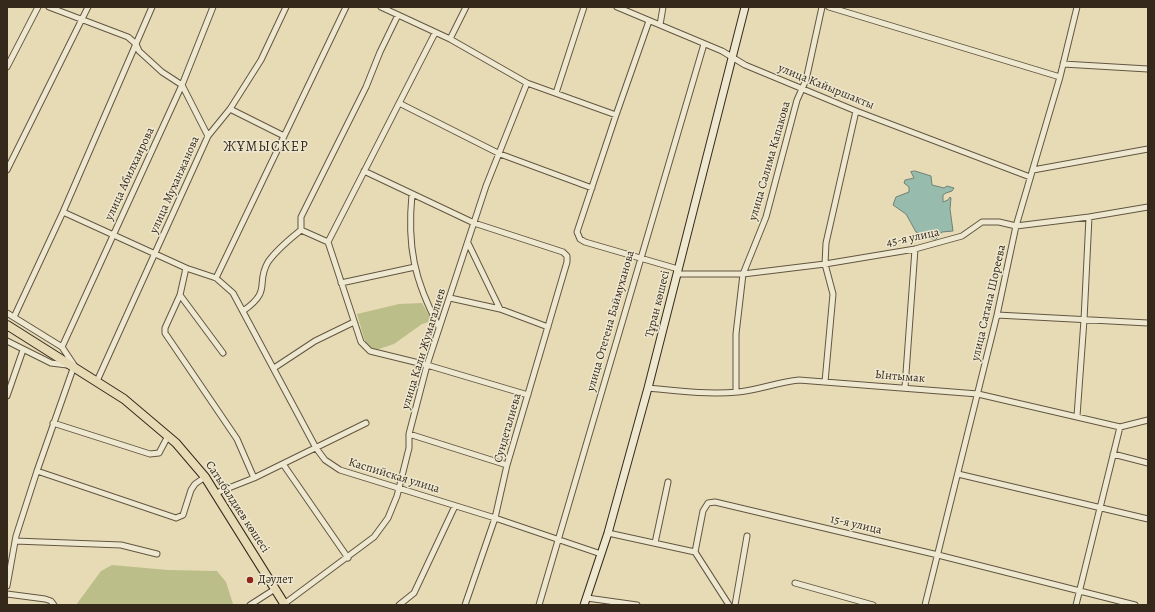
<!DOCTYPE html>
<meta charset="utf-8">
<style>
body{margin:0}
#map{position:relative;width:1155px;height:612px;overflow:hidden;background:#e7dbb6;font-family:Alegreya,serif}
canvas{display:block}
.frame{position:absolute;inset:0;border:8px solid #35291c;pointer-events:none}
</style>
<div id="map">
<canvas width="1155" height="612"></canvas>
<div class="frame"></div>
</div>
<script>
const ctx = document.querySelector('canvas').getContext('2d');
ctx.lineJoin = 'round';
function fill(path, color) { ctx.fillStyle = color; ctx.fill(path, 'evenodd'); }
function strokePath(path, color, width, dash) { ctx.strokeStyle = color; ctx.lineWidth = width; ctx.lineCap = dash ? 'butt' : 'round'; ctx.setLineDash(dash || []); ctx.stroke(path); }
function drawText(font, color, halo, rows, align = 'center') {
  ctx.font = font + ' Alegreya,serif'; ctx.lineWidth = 3; ctx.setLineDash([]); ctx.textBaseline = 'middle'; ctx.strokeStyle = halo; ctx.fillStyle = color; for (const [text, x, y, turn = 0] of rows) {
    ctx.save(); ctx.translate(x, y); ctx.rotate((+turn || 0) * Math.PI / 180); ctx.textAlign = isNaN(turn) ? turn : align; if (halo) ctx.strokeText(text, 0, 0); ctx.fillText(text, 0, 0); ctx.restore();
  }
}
const green = new Path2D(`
 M422 303 432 321 422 324 394 344 376 350 366 345 357 314 399 304Z
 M112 565 168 570 217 571 226 582 233 604 76 605 101 571Z`);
const water = new Path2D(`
 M915 171 931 176 932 185 944 188 947 186 954 188 952 191 946 193 943 195V202L948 200 950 197 951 198 950 209 953 231 942 232 935 240 916 232 906 214 893 205 896 197 909 192V187L904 183 905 180 914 178 911 172Z`);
const street = new Path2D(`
 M49 7 128 37 136 44 139 51 162 72 182 85 208 136
 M381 7 450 39 527 83 616 115
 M617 7 722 51 745 65 856 111 1030 177
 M829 7 1060 77
 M649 21 616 115 577 232 580 239 585 242 678 269
 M660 25 663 7
 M435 33 328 242 361 342 370 351 427 365 528 395
 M450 39 466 7
 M1063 64 1148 69
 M7 67 38 7
 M556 93 584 7
 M399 103 500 154 592 188
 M230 109 284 136
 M7 170 88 7
 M1033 170 1148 149
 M364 171 474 223 563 252 567 256V262L507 465 495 518 465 605
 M412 194C407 246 414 280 439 327
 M63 212 186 268 216 278 233 293 316 448 325 460 340 470 495 518 601 554
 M301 230V217L366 87 380 52 398 15
 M468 243 500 309
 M186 268 180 295 223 353
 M677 274H743L825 264 915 249 962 236 982 222H999L1016 226 1089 217 1148 207
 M216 278 346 7
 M341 283 415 267
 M180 295 165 328V333L237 439 254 478
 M450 298 500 309 548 327
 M243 311C273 290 255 284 268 262 277 249 290 239 301 230L328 242
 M7 313 62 347 74 365
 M997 315 1148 323
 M14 317 63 212 152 7
 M7 341 51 363 67 365
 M62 347 182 85 213 7
 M274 368 315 341 354 322
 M97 381 208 136 230 109 261 60 286 7
 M825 382 833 294 825 264 826 243 856 111
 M905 387 915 249
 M648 388C678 391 709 395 738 392 759 390 778 382 799 380L978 394 1120 427 1148 420
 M736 392V334L743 274 766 217 797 100 806 80 822 7
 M7 396 23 350
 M1077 416 1084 320 1089 217
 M53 423 150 454 159 453 168 436
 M409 434 507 465
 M1113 454 1148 463
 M283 464 348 558
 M37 471 176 518 183 515 191 490 195 484 205 477
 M958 474 1148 519
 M216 493 254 478 366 423
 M608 533 695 552 703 511 708 503 715 502 938 555 1135 605
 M15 541 121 545 157 554
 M655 543 668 482
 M695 552 729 605
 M795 583 873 605
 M7 586 16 536 37 471 74 366
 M7 594 45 599 51 601 54 605
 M587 598 637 605
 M284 604 374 537 388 518 397 496 409 448V434L427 365 486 186 527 83
 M250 605 275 589
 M399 605 414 593 455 506
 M539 605 704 44
 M735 605 747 536
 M925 605 997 315 1016 226 1060 77 1077 7
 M1076 605 1120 427`);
const secondary = new Path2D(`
 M584 605 608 533 648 388 745 7`);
const primary = new Path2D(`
 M7 325 124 399 176 443 205 477 285 605`);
const markers = [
 [250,580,4,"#8f2418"]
];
const streetNames = [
 ["улица Кайыршакты",826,87,22],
 ["улица Салима Капакова",770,161,-74],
 ["улица Абилхаирова",130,174,-65],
 ["улица Муханжанова",175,185,-66],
 ["45-я улица",913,238,-12],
 ["улица Сатана Шореева",989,303,-77],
 ["Тұран көшесі",658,304,-76],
 ["улица Отегена Баймуханова",611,321,-74],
 ["улица Кали Жумагалиев",424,349,-73],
 ["Ынтымак",900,377,5],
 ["Сундеталиева",508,428,-74],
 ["Каспийская улица",394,476,17],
 ["Сатыбалдиев көшесі",237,507,57],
 ["15-я улица",856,525,13]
];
const poiNames = [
 ["Дәулет",258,580]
];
const quarterNames = [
 ["ЖҰМЫСКЕР",266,148]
];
fill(green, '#bcbe89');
fill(water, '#97bbad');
strokePath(water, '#708173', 1);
strokePath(street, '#625642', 7);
strokePath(secondary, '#35291c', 9);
strokePath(primary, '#35291c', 10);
strokePath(street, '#efe8d0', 5);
strokePath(secondary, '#efe8d0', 7);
strokePath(primary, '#e7dbb6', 8);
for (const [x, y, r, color] of markers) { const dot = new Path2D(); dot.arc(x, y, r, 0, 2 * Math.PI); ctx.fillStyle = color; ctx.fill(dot); strokePath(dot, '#efe8d0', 1.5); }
drawText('12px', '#35291c', '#efe8d0', streetNames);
drawText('12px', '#35291c', '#efe8d0', poiNames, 'left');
ctx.letterSpacing = '1px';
drawText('14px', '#35291c', '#efe8d0', quarterNames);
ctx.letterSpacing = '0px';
</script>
